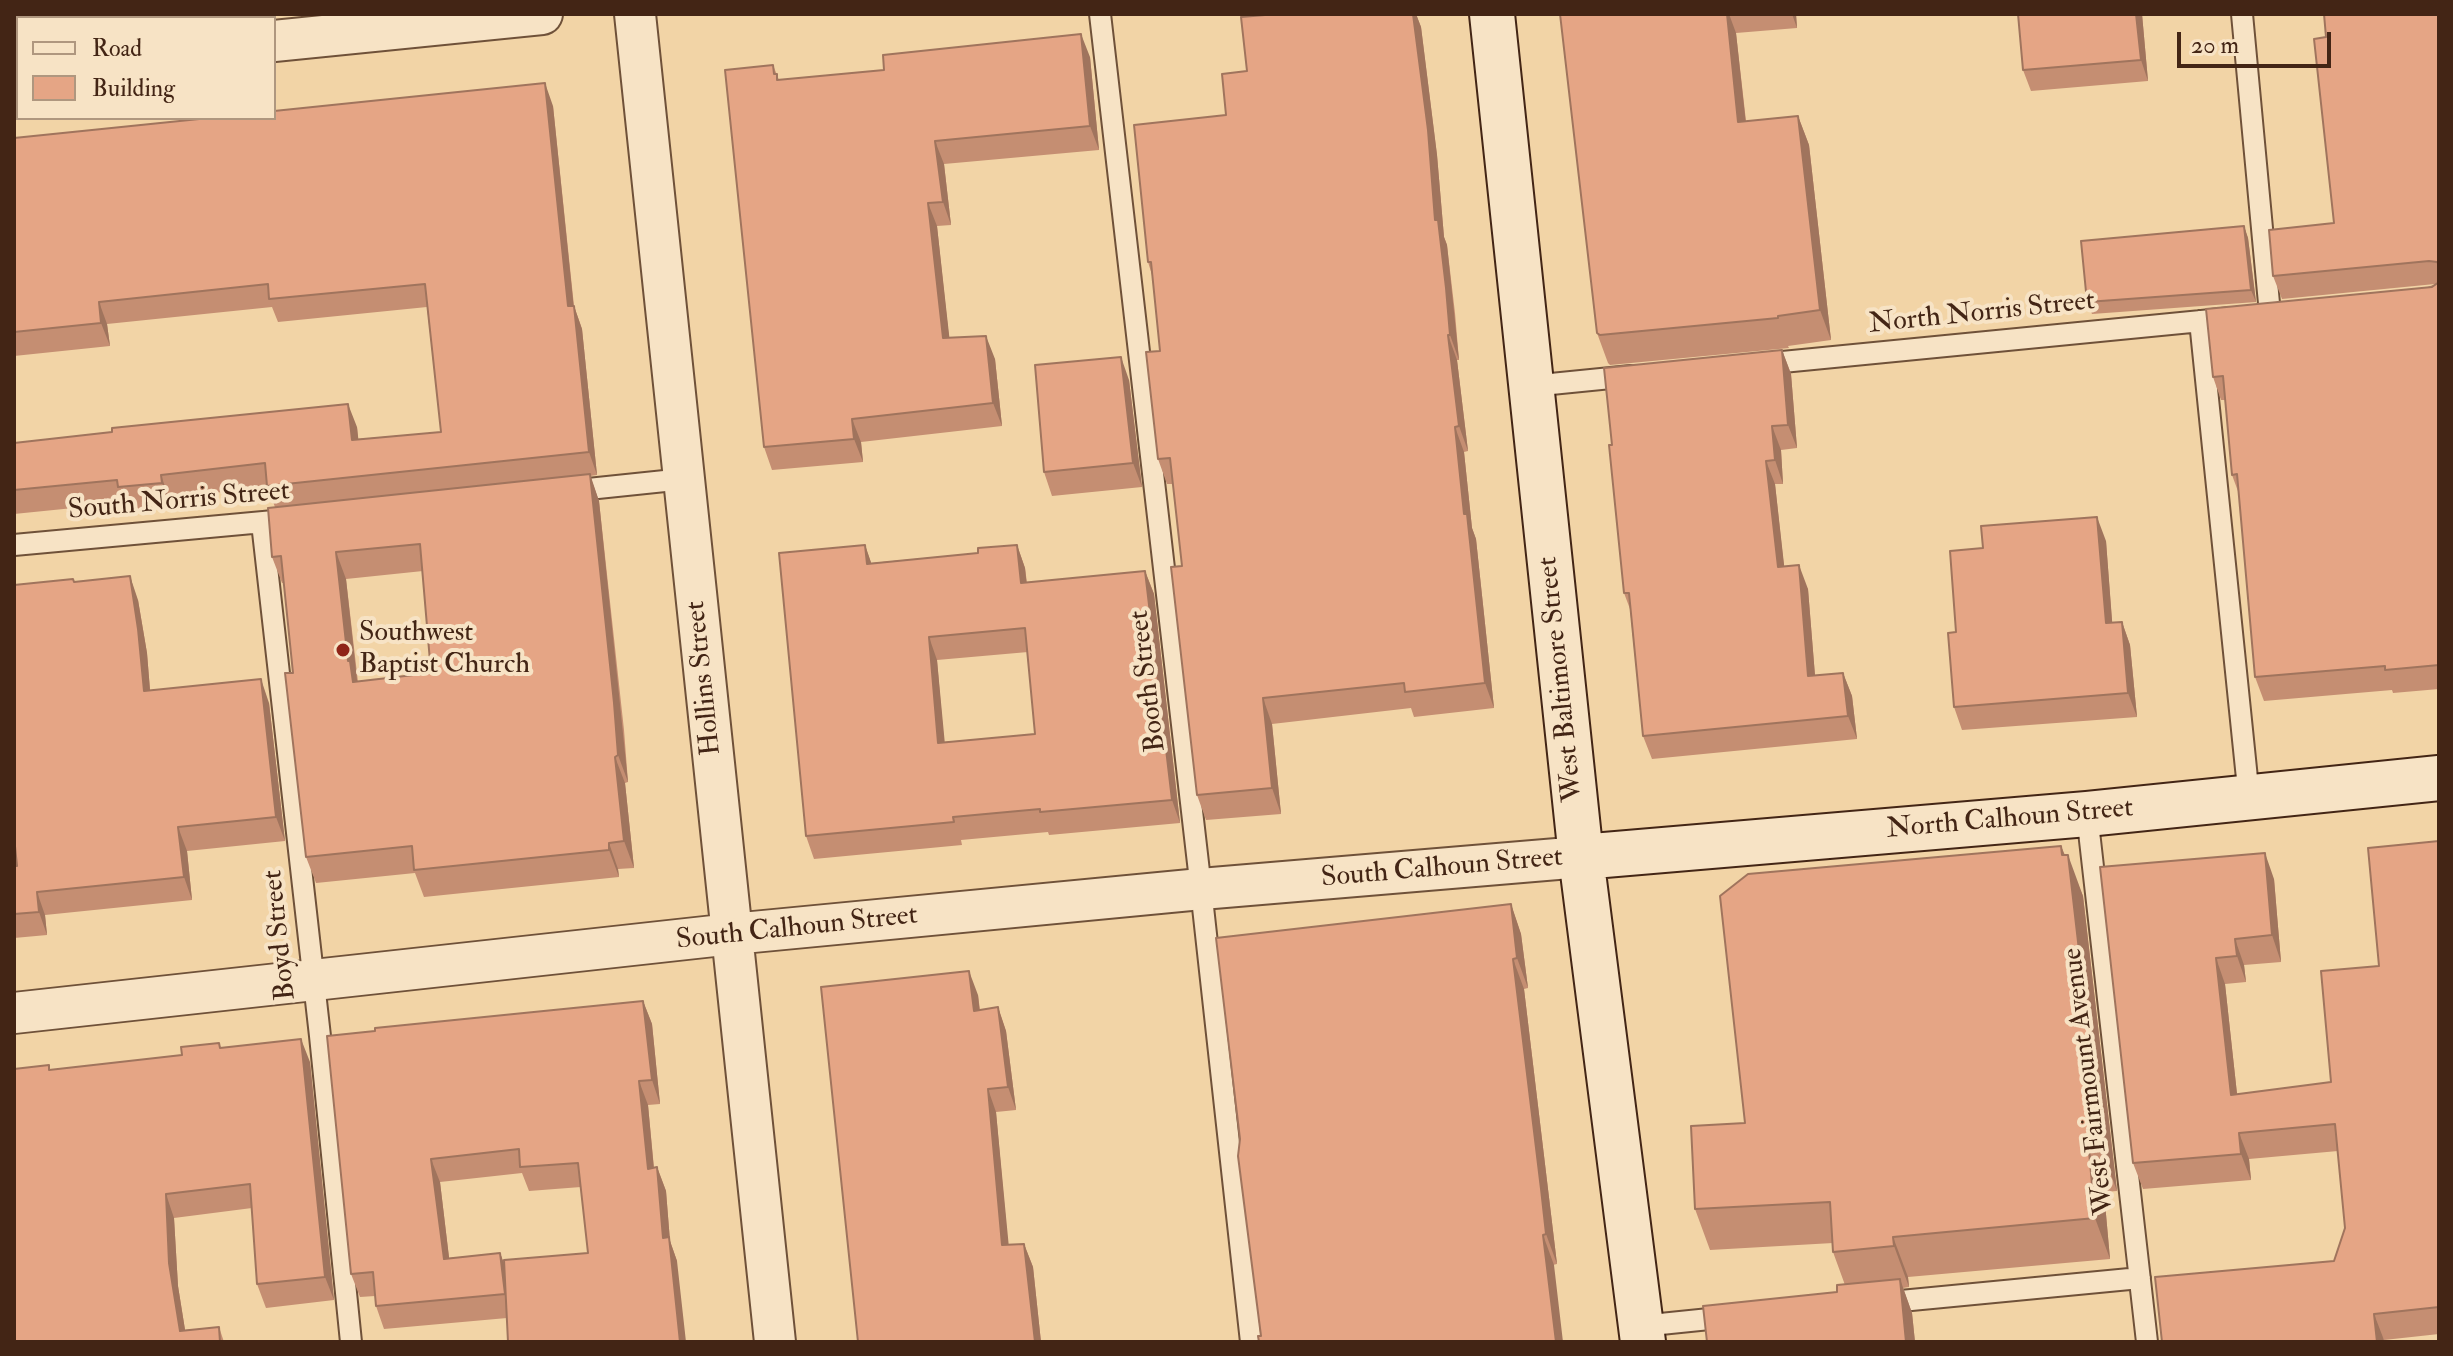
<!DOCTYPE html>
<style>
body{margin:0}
#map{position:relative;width:2453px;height:1356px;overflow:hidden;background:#f2d4a6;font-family:"IM FELL Double Pica",serif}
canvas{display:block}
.frame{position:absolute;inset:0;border:16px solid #432515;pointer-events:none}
.legend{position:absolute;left:16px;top:16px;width:260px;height:104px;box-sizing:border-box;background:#f7e3c5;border:2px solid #af977f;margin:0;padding:10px 14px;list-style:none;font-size:24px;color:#432515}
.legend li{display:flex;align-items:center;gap:16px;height:40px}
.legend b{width:40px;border:2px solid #af977f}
.scale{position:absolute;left:2177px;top:32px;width:154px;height:36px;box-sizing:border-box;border:4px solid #432515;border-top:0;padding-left:10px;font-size:24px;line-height:28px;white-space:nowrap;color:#432515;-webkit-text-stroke:6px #f7e3c5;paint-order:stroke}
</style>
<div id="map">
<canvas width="2453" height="1356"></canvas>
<div class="frame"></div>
<ul class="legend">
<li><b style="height:10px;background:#f7e3c5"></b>Road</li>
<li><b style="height:22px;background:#e5a585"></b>Building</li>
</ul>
<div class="scale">20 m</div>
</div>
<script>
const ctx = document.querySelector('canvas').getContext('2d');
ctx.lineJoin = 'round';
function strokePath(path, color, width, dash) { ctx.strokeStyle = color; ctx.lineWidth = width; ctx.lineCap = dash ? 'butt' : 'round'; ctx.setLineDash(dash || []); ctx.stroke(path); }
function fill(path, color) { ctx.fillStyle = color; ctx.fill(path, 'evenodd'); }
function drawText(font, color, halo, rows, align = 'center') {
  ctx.font = font + ' "IM FELL Double Pica",serif'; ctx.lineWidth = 8; ctx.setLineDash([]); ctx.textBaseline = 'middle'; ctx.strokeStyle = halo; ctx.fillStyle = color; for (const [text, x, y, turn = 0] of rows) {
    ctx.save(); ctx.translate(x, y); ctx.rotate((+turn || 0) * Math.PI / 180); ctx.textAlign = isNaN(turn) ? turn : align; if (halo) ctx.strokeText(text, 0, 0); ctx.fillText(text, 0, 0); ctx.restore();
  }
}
const lane = new Path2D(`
 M1100 14 1201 889 1251 1342
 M2242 14 2270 314
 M2200 321 2249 798
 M1762 364 2232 318
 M1531 386 1631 376
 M569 491 684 479
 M262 523 320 1036 351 1342
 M14 545 274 521
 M2087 814 2147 1342
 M1880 1303 2140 1278
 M1641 1326 1729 1317`);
const street = new Path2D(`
 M635 14 775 1342
 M274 41 542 14
 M14 67H18
 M14 1013 732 934 1201 889 1581 857`);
const secondary = new Path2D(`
 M1492 14 1581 857 1643 1342
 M1581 857 2087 814 2439 778`);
const wall = new Path2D(`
 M1277 14H1416L1421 27 1437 155 1444 237 1447 245 1455 313 1459 360H1457L1468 451 1464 452 1472 528 1476 539 1494 708 1414 717 1411 708 1272 724 1281 814 1206 820 1197 795 1182 566 1173 484H1167L1158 459 1160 351 1152 275 1148 262 1226 115 1247 71Z
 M1560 14H1796L1797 28 1736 33 1746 121 1798 116 1809 145 1831 340 1788 346 1789 348 1610 365 1608 363 1597 333Z
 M2018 14H2142L2148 81 2031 91 2023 70Z
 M2439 14V689L2393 693 2392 690 2264 701 2255 677 2239 494 2232 475 2225 400H2221L2213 377 2435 284 2282 299 2273 276 2334 223 2326 37Z
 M1090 57 1099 150 944 164 951 225 937 226 949 338 995 359 1002 426 861 442 863 462 772 470 764 447 773 65 779 80Z
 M553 106 574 306 582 329 597 475 590 476 599 501 624 730 628 782 625 783 634 868 618 869 619 877 424 897 415 873 316 883 306 857 293 673 284 583H282L272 557 275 507 267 487 169 498 170 506 126 510 123 503 14 514V443L357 427 358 439 441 432 427 307 278 322 272 307 107 324 110 346 14 356V138ZM423 571 431 673 358 682 346 579Z
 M2244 226 2248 238 2256 302 2092 314 2087 302Z
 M1782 350 1791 374 1797 448 1781 450 1783 484H1775L1784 567 1808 589 1815 676 1843 673 1852 696 1857 739 1652 759 1643 736 1630 609 1624 593 1612 445Z
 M1129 380 1142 487 1052 496 1044 472Z
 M2106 541 2112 622H2122L2130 645 2137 717 1962 730 1954 707 1956 632Z
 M865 545 871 563 978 553 1017 545 1025 568 1027 583 1145 571 1154 594 1180 823 1049 835 1048 832 961 840 962 845 814 859 806 836ZM1028 652 1035 734 944 742 937 660Z
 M74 582 138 600 147 653 150 690 269 703 285 841 187 851 192 900 45 915 47 935 14 938V866H17Z
 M2439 841V1334L2384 1340 2334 1261 2345 1228 2338 1151 2249 1159 2251 1180 2143 1189 2133 1163 2100 867 2274 879 2281 962 2244 965 2246 982 2225 984 2237 1094 2331 1082 2379 966Z
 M2061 846 2083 896 2117 1191 2104 1192 2110 1259 1908 1277 1909 1287 1903 1288 1912 1313 1915 1342H1707L1837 1292 1845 1285 1833 1252V1243L1710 1250 1695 1209 1745 1123Z
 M1511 904 1521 934 1528 988 1524 989 1557 1264 1261 1336Z
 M978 995 980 1010 998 1007 1006 1031 1016 1110 996 1112 1008 1245 1024 1244 1033 1267 1041 1342H858Z
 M643 1001 652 1024 660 1104 648 1105 654 1168 657 1167 666 1191 670 1241 677 1261 507 1318 384 1329 376 1306 375 1296 360 1297 351 1274 327 1036ZM522 1173 529 1191 581 1187 588 1253 504 1264 500 1253 449 1258 440 1182Z
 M221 1048 310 1062 334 1300 266 1308 257 1284 252 1208 174 1218 178 1286 185 1330 219 1327 224 1342H14L50 1070 182 1055Z`);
const shadedWall = new Path2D(`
 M1413 14H1416L1421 27 1437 155 1444 237 1447 245 1459 360 1450 335 1435 220Z
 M1727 14H1729L1736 33 1749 152 1738 122Z
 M1792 14H1796L1797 28Z
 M2136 14H2142L2148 81 2141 60Z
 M1081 34 1090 57 1099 150 1090 126Z
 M545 83 553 106 576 329 568 306Z
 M1798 116 1809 145 1831 340 1820 310Z
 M935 141 944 164 951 225 943 202Z
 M928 203 937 226 952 361 943 338Z
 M2244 226 2248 238 2256 302 2251 290Z
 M99 302 107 324 110 346 101 323Z
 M574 306 582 329 597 475 589 452Z
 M1448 335 1457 360 1468 451 1459 426Z
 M986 336 995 359 1002 426 993 403Z
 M1782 350 1791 374 1797 448 1788 425Z
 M1121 357 1129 380 1142 487 1133 463Z
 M348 404 357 427 361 463 352 440Z
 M852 419 861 442 863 462 854 439Z
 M1772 426 1781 450 1783 484 1775 460Z
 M1455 427 1464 452 1472 528 1476 539 1494 708 1485 683 1464 514Z
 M1766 461 1775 484 1787 591 1778 567Z
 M590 474 599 501 628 782 618 755Z
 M161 475 169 498 170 506 162 483Z
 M2097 517 2106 541 2114 646 2106 623Z
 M865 545 873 568 867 564Z
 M1017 545 1025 568 1029 607 1021 583Z
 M336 552 346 579 357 680 360 688 353 682 348 661Z
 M1799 565 1808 589 1817 700 1808 676Z
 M1145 571 1154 594 1180 823 1172 800Z
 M130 576 138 600 147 653 152 715 144 691Z
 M2122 622 2130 645 2137 717 2128 693Z
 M929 637 937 660 947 766 938 743Z
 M1843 673 1852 696 1857 739 1848 716Z
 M261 679 269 703 285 841 276 817Z
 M1263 698 1272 724 1281 814 1272 788Z
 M615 757 625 783 634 868 624 841Z
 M178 827 187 851 192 900 184 877Z
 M609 843 618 869 619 877 609 850Z
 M2061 846 2070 869 2068 855 2083 896 2117 1191 2102 1150Z
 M2265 853 2274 879 2281 962 2272 935Z
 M37 892 45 915 47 935 39 912Z
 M1511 904 1521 934 1528 988 1517 958Z
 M2235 939 2244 965 2246 982 2237 956Z
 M2216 958 2225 984 2240 1121 2231 1095Z
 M1513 959 1524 989 1557 1264 1546 1234Z
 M969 971 978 995 982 1034 974 1011Z
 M643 1001 652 1024 660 1104 652 1080Z
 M998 1007 1006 1031 1016 1110 1008 1087Z
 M301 1039 310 1062 334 1300 325 1277Z
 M639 1081 648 1105 656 1192 648 1169Z
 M988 1089 996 1112 1011 1269 1002 1245Z
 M2239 1133 2249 1159 2251 1180 2241 1154Z
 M2089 1151 2104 1192 2110 1259 2095 1218Z
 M431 1159 440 1182 452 1282 444 1259Z
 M657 1167 666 1191 670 1241 677 1261 686 1342H680L663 1238Z
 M166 1194 174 1218 178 1286 187 1342 180 1331 169 1263Z
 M1543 1235 1554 1265 1563 1342H1556Z
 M1893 1237 1908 1277 1909 1287 1894 1246Z
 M1024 1244 1033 1267 1041 1342H1035Z
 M500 1253 509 1276 513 1317 505 1294Z
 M1900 1279 1912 1313 1915 1342H1906Z
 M2374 1314 2384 1340V1342H2377Z`);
const building = new Path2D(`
 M1277 14H1413L1428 130 1435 220H1438L1446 288 1450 335H1448L1459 426 1455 427 1464 514H1467L1485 683 1405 692 1404 683 1263 698 1272 788 1197 795 1171 567 1182 566 1170 458 1158 459 1146 352 1160 351 1151 262H1148L1134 125 1226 115 1222 74 1247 71 1241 17Z
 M1560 14H1727L1738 122 1798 116 1820 310 1778 316V318L1600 335 1597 333Z
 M2018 14H2136L2141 60 2023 70Z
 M2324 14H2439V265L2437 262 2429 261 2273 276 2269 230 2334 223 2314 39 2326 37Z
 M1081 34 1090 126 935 141 943 202 928 203 943 338 986 336 993 403 852 419 854 439 764 447 725 70 773 65 774 74H777V80L884 70 883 55Z
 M545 83 568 306H574L589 452 267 486 265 463 161 475 162 483 118 487 117 480 14 490V443L112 432V428L348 404 352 440 441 432 425 284 269 299 268 284 99 302 101 323 14 332V138L209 118H274V111Z
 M2244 226 2251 290 2087 302 2081 241Z
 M2439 282V665L2385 670V666L2255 677 2237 474 2232 475 2223 376 2213 377 2206 309 2432 287Z
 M1782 350 1788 425 1772 426 1775 460 1766 461 1778 567 1799 565 1808 676 1843 673 1848 716 1643 736 1629 593H1624L1609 445H1612L1604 368Z
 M1121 357 1133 463 1044 472 1035 365Z
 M590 474 614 703 618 755 615 757 624 841 609 843V850L414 870 412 846 306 857 285 673H293L281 556 272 557 268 508ZM420 544 431 673 353 682 350 661H348L336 552Z
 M2097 517 2106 623 2122 622 2128 693 1954 707 1948 633 1956 632 1950 551 1983 548 1981 526Z
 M865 545 867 564 978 553V548L1017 545 1021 583 1145 571 1172 800 1040 812V809L953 817 954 822 806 836 779 553ZM1025 628 1035 734 938 743 929 637Z
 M130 576 138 629 144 691 261 679 276 817 178 827 184 877 37 892 39 912 14 914V866H17L14 836V585L73 579 74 582Z
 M2439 841V1307L2374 1314 2377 1342H2162L2155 1277 2334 1261 2345 1228 2335 1124 2239 1133 2241 1154 2133 1163 2100 867 2265 853 2272 935 2235 939 2237 956 2216 958 2231 1095 2331 1082 2321 971 2379 966 2368 848Z
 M2061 846 2062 855H2068L2102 1150 2089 1151 2095 1218 1893 1237 1894 1246 1833 1252 1830 1202 1695 1209 1691 1126 1745 1123 1720 896 1748 874Z
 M1511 904 1517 958 1513 959 1541 1189 1546 1234 1543 1235 1556 1342H1259L1258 1336H1261L1238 1156 1240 1139 1216 938Z
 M969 971 974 1011 998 1007 1008 1087 988 1089 1002 1245 1024 1244 1035 1342H858L821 987Z
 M643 1001 652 1080 639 1081 648 1169 657 1167 663 1238 669 1237 680 1342H508L504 1260 588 1253 578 1163 520 1167 519 1149 431 1159 444 1259 500 1253 505 1294 376 1306 373 1272 351 1274 327 1036 375 1031V1028Z
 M301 1039 325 1277 257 1284 250 1184 166 1194 169 1263 180 1331 219 1327 220 1342H14V1069L49 1065V1070L182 1055 181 1047 219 1043 220 1048Z
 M1900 1279 1906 1342H1707L1703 1306 1837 1292V1285Z`);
const markers = [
 [343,650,8,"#8f2418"]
];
const streetNames = [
 ["North Norris Street",1982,314,-6],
 ["South Norris Street",179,502,-5],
 ["Hollins Street",705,678,-96],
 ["West Baltimore Street",1562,679,-96],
 ["Booth Street",1149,681,-97],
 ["North Calhoun Street",2010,820,-5],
 ["South Calhoun Street",1442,869,-5],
 ["South Calhoun Street",797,929,-6],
 ["Boyd Street",281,935,-96],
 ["West Fairmount Avenue",2090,1081,-97]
];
const poiNames = [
 ["Southwest",359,634],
 ["Baptist Church",359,666]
];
strokePath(lane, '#6f5139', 24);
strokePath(street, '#6f5139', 44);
strokePath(secondary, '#432515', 48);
strokePath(lane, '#f7e3c5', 20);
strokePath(street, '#f7e3c5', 40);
strokePath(secondary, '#f7e3c5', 44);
fill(wall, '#c58e72');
fill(shadedWall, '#a0745d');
fill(building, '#e5a585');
strokePath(building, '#a0745d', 2);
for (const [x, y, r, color] of markers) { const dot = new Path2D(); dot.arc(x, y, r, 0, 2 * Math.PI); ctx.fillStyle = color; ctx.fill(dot); strokePath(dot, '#f7e3c5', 3); }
drawText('28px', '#432515', '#f7e3c5', streetNames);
drawText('28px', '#432515', '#f7e3c5', poiNames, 'left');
</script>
